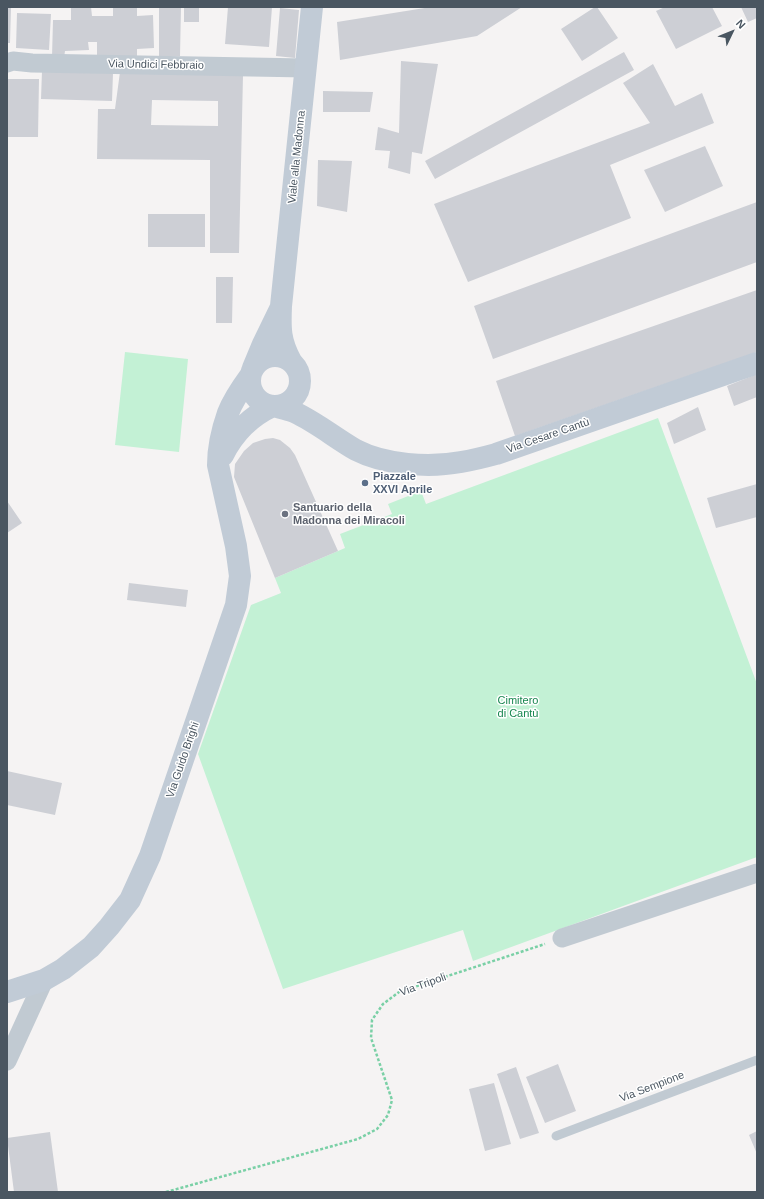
<!DOCTYPE html>
<meta charset="utf-8">
<style>
body{margin:0}
#map{position:relative;width:764px;height:1199px;overflow:hidden;background:#f5f3f3;font-family:Helvetica,sans-serif}
canvas{display:block}
.frame{position:absolute;inset:0;border:8px solid #4a5661;pointer-events:none}
.north{position:absolute;left:712px;top:12px;width:40px;height:40px;-webkit-text-stroke:3px #fff;paint-order:stroke;rotate:47deg;font-size:11px;font-weight:700;line-height:16px;text-align:center;color:#4a5661}
.north::after{content:'';display:block;margin:auto;width:14px;height:18px;background:#4a5661;clip-path:polygon(50% 0,100% 100%,50% 72%,0 100%)}
</style>
<div id="map">
<canvas width="764" height="1199"></canvas>
<div class="frame"></div>
<div class="north">N</div>
</div>
<script>
const ctx = document.querySelector('canvas').getContext('2d');
ctx.lineJoin = 'round';
function fill(path, color) { ctx.fillStyle = color; ctx.fill(path, 'evenodd'); }
function strokePath(path, color, width, dash) { ctx.strokeStyle = color; ctx.lineWidth = width; ctx.lineCap = dash ? 'butt' : 'round'; ctx.setLineDash(dash || []); ctx.stroke(path); }
function drawText(font, color, halo, rows, align = 'center') {
  ctx.font = font + ' Helvetica,sans-serif'; ctx.lineWidth = 3; ctx.setLineDash([]); ctx.textBaseline = 'middle'; ctx.strokeStyle = halo; ctx.fillStyle = color; for (const [text, x, y, turn = 0] of rows) {
    ctx.save(); ctx.translate(x, y); ctx.rotate((+turn || 0) * Math.PI / 180); ctx.textAlign = isNaN(turn) ? turn : align; if (halo) ctx.strokeText(text, 0, 0); ctx.fillText(text, 0, 0); ctx.restore();
  }
}
const green = new Path2D(`
 M125 352 188 359 179 452 115 445Z
 M658 418 757 684V857L473 961 463 930 283 989 198 754 251 605 281 593 275 578 345 548 340 534 392 514 388 504 421 491 426 504Z`);
const building = new Path2D(`
 M7 7H11L10 43H7Z
 M71 7H91L92 16H113V7H137V16L153 15 154 48 137 49V59H97V42H88L89 50 65 51 64 58 52 57 53 20H71Z
 M159 7H181L180 56H159Z
 M184 7H199V22H184Z
 M228 7H272L269 47 225 44Z
 M431 7H522L477 36 340 60 337 22Z
 M595 7H597L618 38 582 61 561 29Z
 M665 7H712L722 26 676 49 656 11Z
 M741 7H757V18L748 22Z
 M280 8 299 10 295 58 276 56Z
 M17 13 51 14 49 50 16 48Z
 M624 52 634 70 435 179 425 161Z
 M401 61 438 64 422 154 412 152 410 174 388 168 390 151 375 150 378 127 399 133Z
 M653 64 675 106 702 93 714 123 610 165 631 218 468 282 434 204 650 123 623 83Z
 M42 71 113 73 112 101 41 99Z
 M120 72 243 75 239 253H210V160L97 159 98 109H115ZM152 100 218 101V126L151 125Z
 M8 79H39L38 137H7Z
 M323 91 373 92 370 112H323Z
 M705 146 723 186 665 212 644 170Z
 M318 160 352 161 347 212 317 206Z
 M757 202V262L493 359 474 306Z
 M148 214H205V247H148Z
 M216 277H233L232 323H216Z
 M757 290V352L515 436 496 381Z
 M757 374V397L734 406 727 386Z
 M698 407 706 430 674 444 667 423Z
 M273 438 280 440 290 448 295 455 338 551 275 578 234 477 235 464 244 451 253 443 265 439Z
 M757 484V517L716 528 707 498Z
 M7 501 22 523 7 533Z
 M129 583 188 590 186 607 127 600Z
 M7 771 62 783 55 815 7 805Z
 M558 1064 576 1111 545 1123 526 1077Z
 M516 1067 539 1133 520 1139 497 1074Z
 M494 1083 511 1144 485 1151 469 1089Z
 M757 1131V1154L749 1135Z
 M50 1132 58 1192H14L7 1138Z`);
const path = new Path2D(`
 M166 1192 358 1139 377 1129 388 1115 392 1100 371 1038 372 1020 383 1004 399 992 545 944`);
const lane = new Path2D(`
 M556 1136 757 1060`);
const street = new Path2D(`
 M7 63 13 61 32 63 306 68
 M562 938 757 873
 M7 1061 44 980`);
const secondary = new Path2D(`
 M250 381a25 25 0 1 1 50 0a25 25 0 1 1-50 0Z
 M291 361C280 341 280 329 281 306L312 7
 M253 368 263 344 280 309
 M223 455C234 433 251 416 273 406 280 408 287 409 294 412 316 422 335 438 356 450 385 465 429 468 461 462 473 460 485 457 496 454L757 363
 M7 992 44 980 63 969 91 947 109 927 130 900 150 856 236 605 240 576 236 546 218 465C218 447 222 430 228 413 233 400 242 387 250 376`);
const markers = [
 [365,483,4,"#5c6f8a"],
 [285,514,4,"#6b7280"]
];
const streetNames = [
 ["Via Undici Febbraio",156,65,1],
 ["Viale alla Madonna",297,157,-84],
 ["Via Cesare Cantù",548,436,-19],
 ["Via Guido Brighi",183,760,-71],
 ["Via Tripoli",423,985,-20],
 ["Via Sempione",652,1087,-21]
];
const serviceNames = [
 ["Piazzale",373,477],
 ["XXVI Aprile",373,490]
];
const worshipNames = [
 ["Santuario della",293,508],
 ["Madonna dei Miracoli",293,521]
];
const parkNames = [
 ["Cimitero",518,701],
 ["di Cantù",518,714]
];
fill(green, '#c3f1d5');
fill(building, '#cdcfd5');
strokePath(path, '#7ad0a6', 2.5, [3, 2]);
strokePath(lane, '#c1cad2', 9);
strokePath(street, '#c1cad2', 19);
strokePath(secondary, '#c1cbd6', 22);
for (const [x, y, r, color] of markers) { const dot = new Path2D(); dot.arc(x, y, r, 0, 2 * Math.PI); ctx.fillStyle = color; ctx.fill(dot); strokePath(dot, '#fff', 1.5); }
drawText('11px', '#4a5661', '#fff', streetNames);
drawText('bold 11px', '#4e5e75', '#fff', serviceNames, 'left');
drawText('bold 11px', '#5b616d', '#fff', worshipNames, 'left');
drawText('11px', '#17864f', '#fff', parkNames);
</script>
